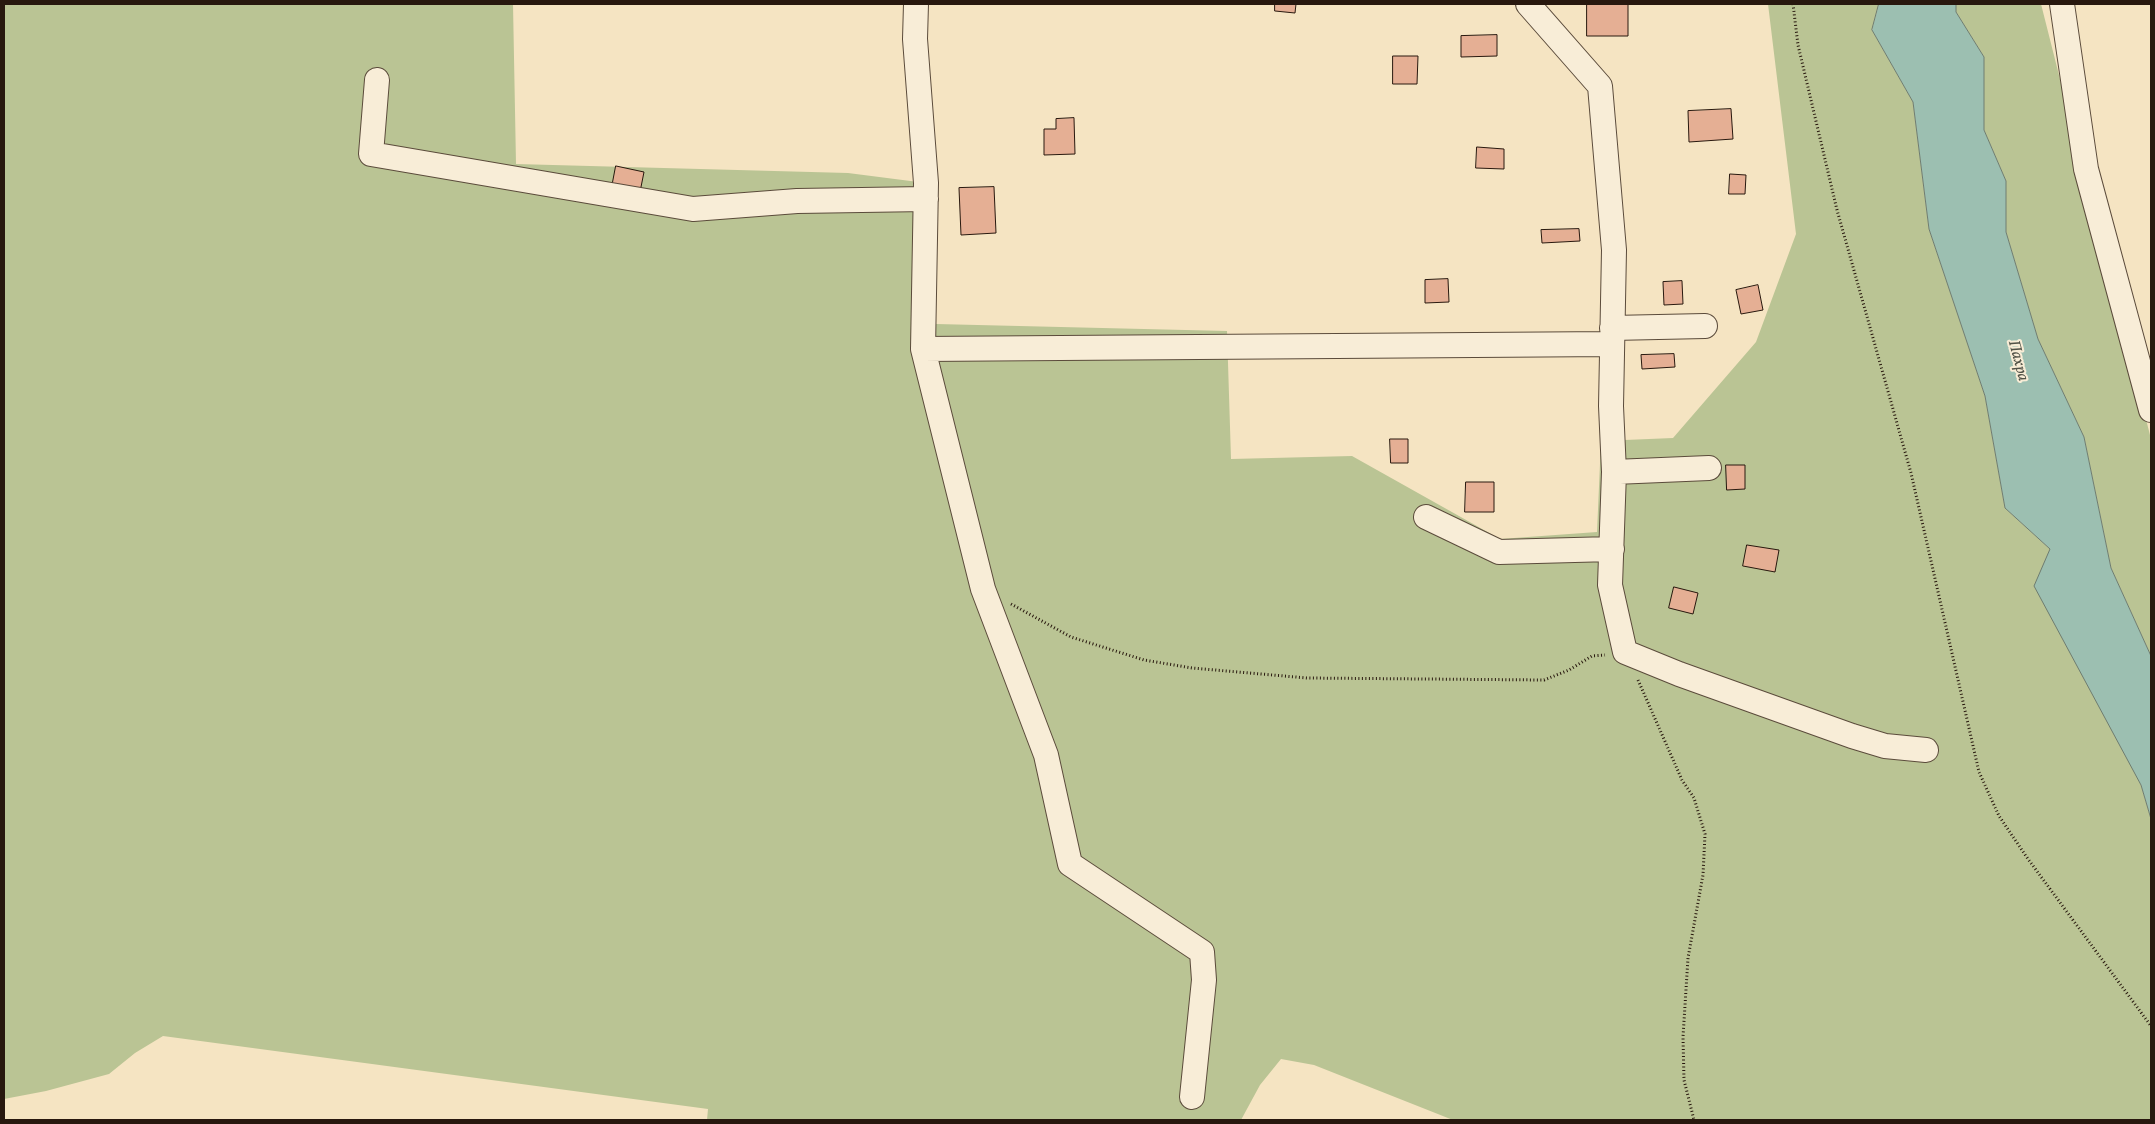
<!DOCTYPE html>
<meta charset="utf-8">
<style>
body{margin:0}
#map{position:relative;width:2155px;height:1124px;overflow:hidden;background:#f5e4c2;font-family:Vollkorn,serif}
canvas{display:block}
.frame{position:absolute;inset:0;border:5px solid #28180e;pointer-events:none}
</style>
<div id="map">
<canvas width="2155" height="1124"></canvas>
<div class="frame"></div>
</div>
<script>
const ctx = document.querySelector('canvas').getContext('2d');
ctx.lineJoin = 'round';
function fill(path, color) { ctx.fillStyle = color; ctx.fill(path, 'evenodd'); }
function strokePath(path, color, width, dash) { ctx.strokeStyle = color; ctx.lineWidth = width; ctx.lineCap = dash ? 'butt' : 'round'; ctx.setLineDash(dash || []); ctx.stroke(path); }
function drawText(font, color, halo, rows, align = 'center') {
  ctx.font = font + ' Vollkorn,serif'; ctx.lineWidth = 4; ctx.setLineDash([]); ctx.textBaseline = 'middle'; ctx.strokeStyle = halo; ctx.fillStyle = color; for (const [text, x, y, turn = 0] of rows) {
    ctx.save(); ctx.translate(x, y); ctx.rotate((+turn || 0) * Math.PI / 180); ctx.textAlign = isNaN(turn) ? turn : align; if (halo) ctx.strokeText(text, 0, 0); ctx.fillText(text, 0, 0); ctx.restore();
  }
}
const green = new Path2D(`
 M4 4H513L516 164 848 173 926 183 936 324 1227 331 1231 459 1352 456 1500 539 1597 532 1601 441 1673 438 1756 342 1796 234 1768 4H1879L1872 30 1913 102 1929 229 1985 396 2005 508 2050 549 2141 785 2151 819V1120H1453L1314 1065 1281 1059 1260 1085 1241 1120H707L708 1109 163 1036 135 1053 109 1074 46 1091 4 1099Z
 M1956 4H2041L2151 439V656L2111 568 2084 437 2038 339 2006 232V181L1984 130V57L1956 12Z`);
const water = new Path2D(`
 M1879 4H1956V12L1984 57V130L2006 181V232L2038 339 2084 437 2111 568 2151 656V819L2141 785 2034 586 2050 549 2005 508 1985 396 1929 229 1913 102 1872 30Z`);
const building = new Path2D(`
 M1275 4H1296L1295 13 1275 11Z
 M1587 4H1628V36H1587Z
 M1497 35V56L1461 57V36Z
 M1393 56H1418L1417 84H1393Z
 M1731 109 1733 139 1689 142 1688 111Z
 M1074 118 1075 154 1044 155V129H1056V119Z
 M1477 147 1504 149V169L1476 168Z
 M616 166 644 172 640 192 612 187Z
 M1730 174 1746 175 1745 194H1729Z
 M994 187 996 233 961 235 959 188Z
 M1579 229 1580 241 1542 243 1541 230Z
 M1448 279 1449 302 1425 303V280Z
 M1682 281 1683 304 1664 305 1663 282Z
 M1758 285 1763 310 1741 314 1736 290Z
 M1674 354 1675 367 1642 369 1641 355Z
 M1390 439H1408V463H1391Z
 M1726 465H1745V489L1727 490Z
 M1466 482H1494V512H1465Z
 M1747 545 1779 550 1775 572 1743 566Z
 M1674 587 1698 593 1693 614 1669 608Z`);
const path = new Path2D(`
 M1793 4 1798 45 1837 210 1911 473 1979 772 1999 816 2028 859 2151 1026
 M1011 604 1071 637 1144 660 1192 668 1307 678 1544 680 1569 670 1592 656 1605 655
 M1638 680 1682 780 1694 798 1705 834 1703 875 1688 958 1683 1037 1684 1080 1694 1120`);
const minor = new Path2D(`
 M916 4 915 39 926 183 923 349 983 589 1046 755 1070 864 1202 952 1204 980 1192 1097
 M1528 4 1600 86 1614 250 1611 406 1614 472 1610 585 1625 652 1679 674 1852 736 1885 746 1926 750
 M2062 4 2086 169 2151 410
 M377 80 371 154 693 209 797 201 926 199
 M1612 328 1705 326
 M923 349 1612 344
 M1614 472 1709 468
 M1426 517 1499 552 1612 549`);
const waterNames = [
 ["Пахра",2017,361,75]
];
fill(green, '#bac494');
fill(water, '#9cbfb1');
strokePath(water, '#6e7c70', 1);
fill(building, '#e5af94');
strokePath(building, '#28180e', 1);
strokePath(minor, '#5b4b3b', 26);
strokePath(path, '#28180e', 3, [1, 2.5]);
strokePath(minor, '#f8edd7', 24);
drawText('italic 16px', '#515247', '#f8edd7', waterNames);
</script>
